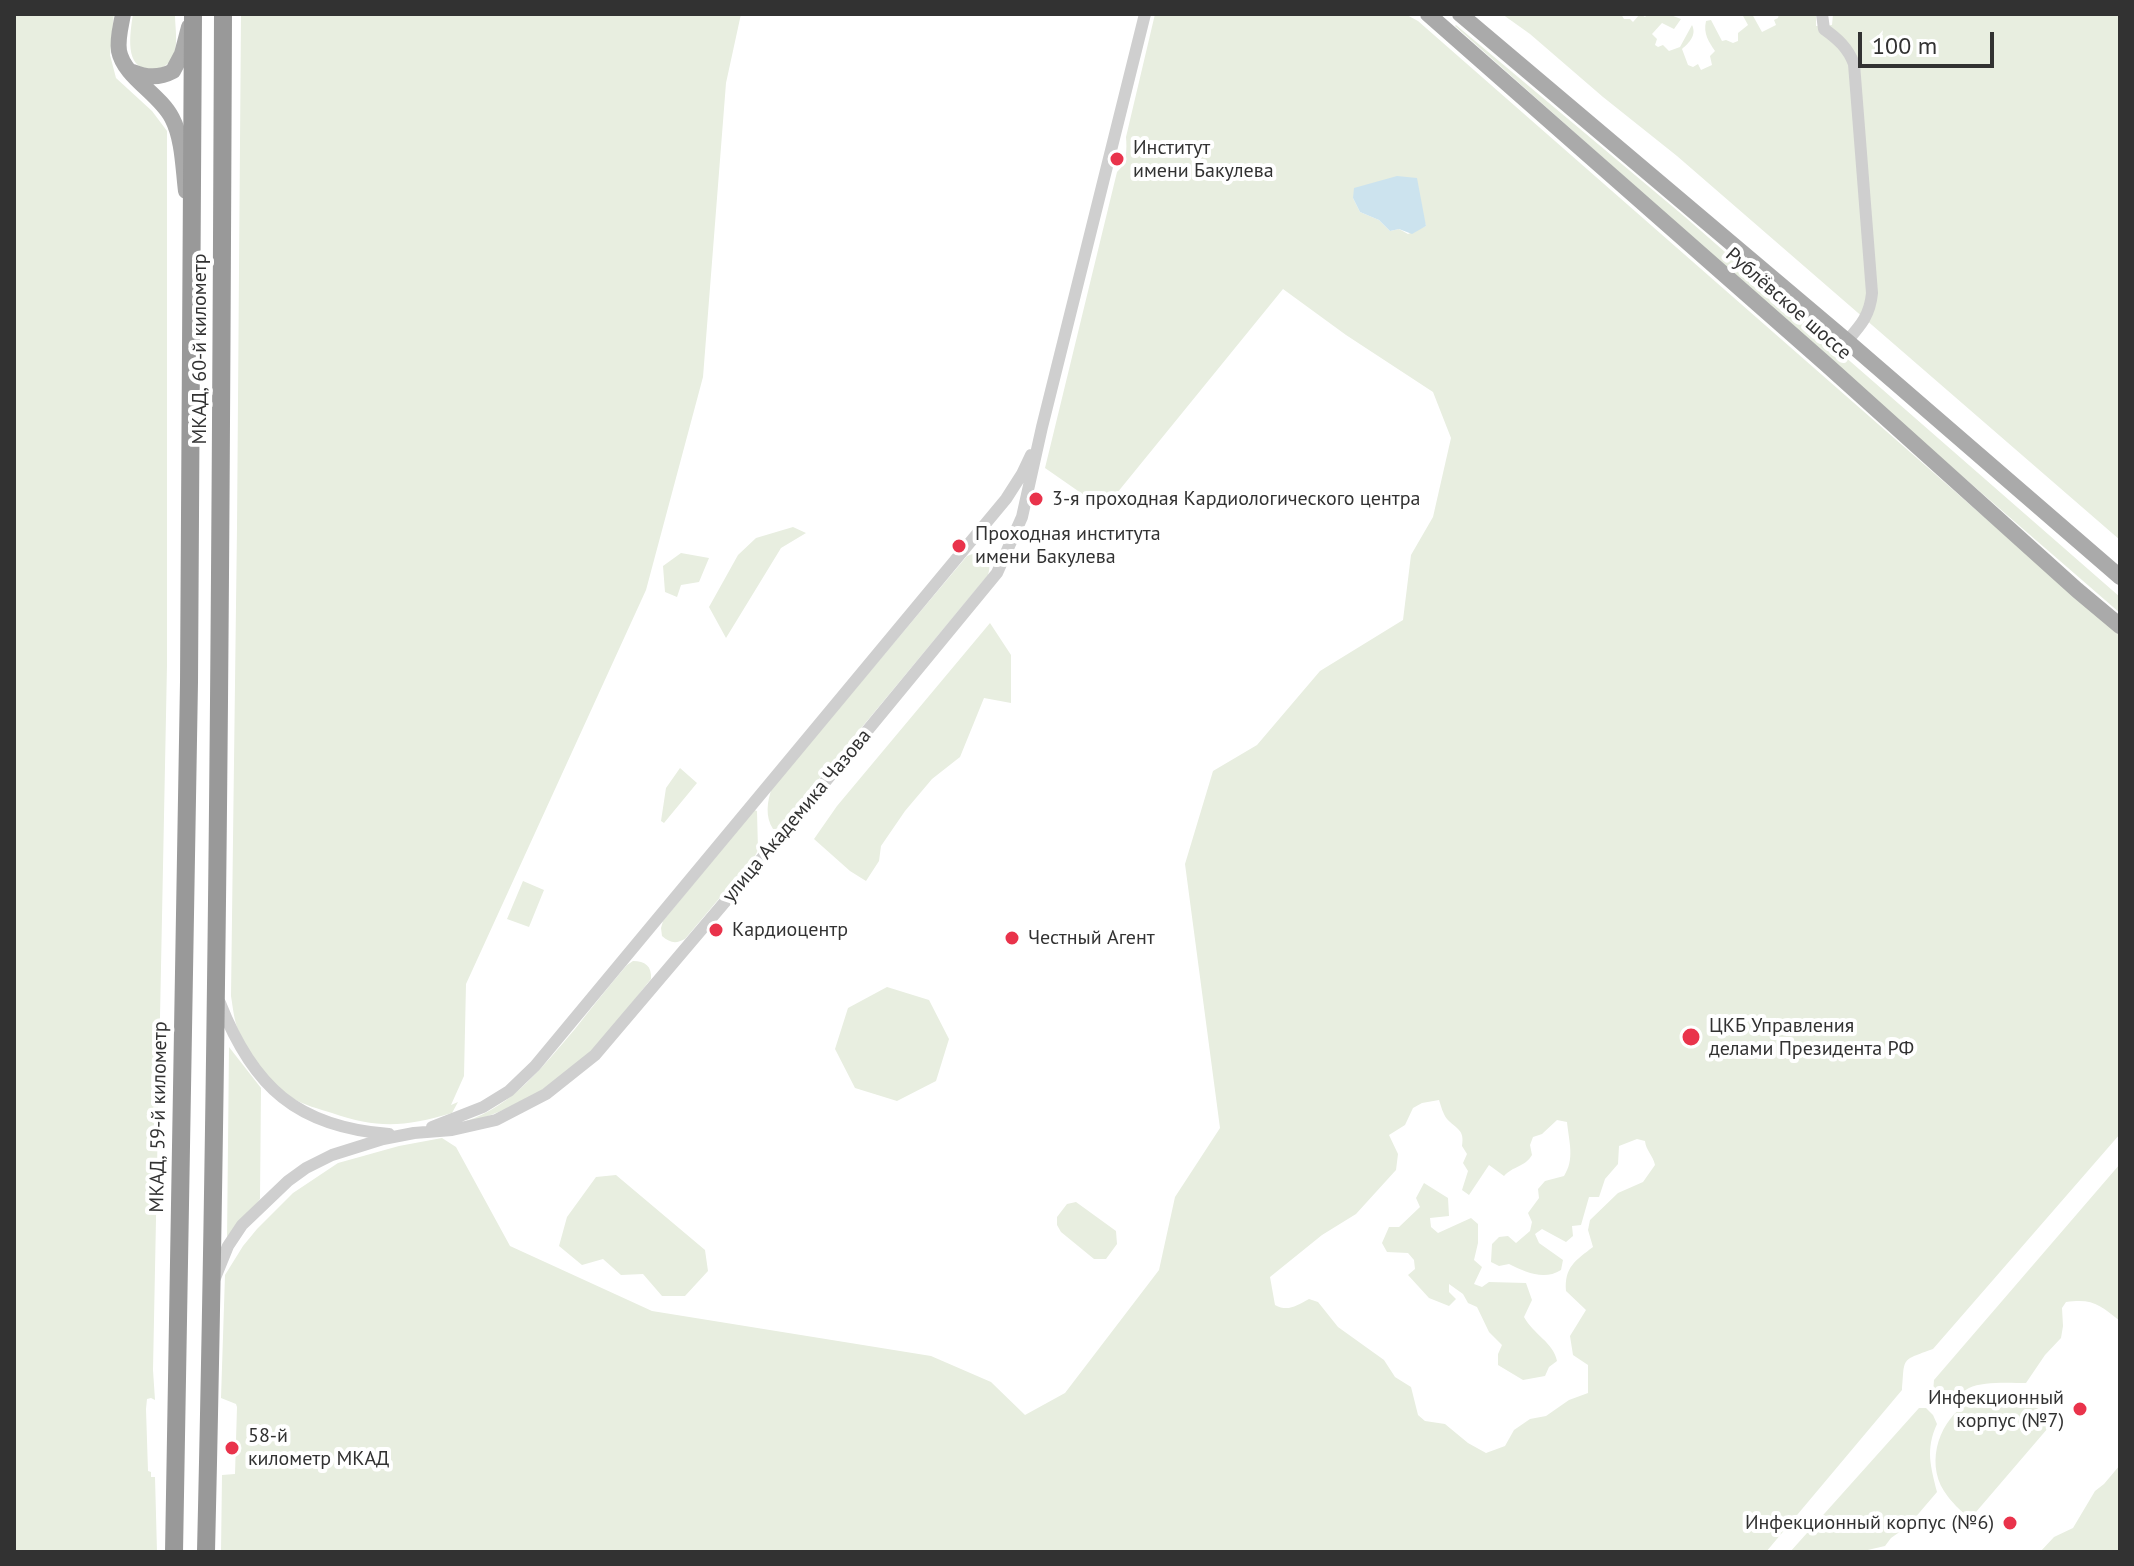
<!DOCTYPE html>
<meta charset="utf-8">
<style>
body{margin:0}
#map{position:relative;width:2134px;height:1566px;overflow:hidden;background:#fff;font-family:"PT Sans",sans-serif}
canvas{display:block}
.frame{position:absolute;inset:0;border:16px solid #323232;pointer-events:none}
.scale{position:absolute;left:1858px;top:32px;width:136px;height:36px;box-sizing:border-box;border:4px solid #323232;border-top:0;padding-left:10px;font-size:24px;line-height:28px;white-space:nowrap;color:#323232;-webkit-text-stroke:6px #fff;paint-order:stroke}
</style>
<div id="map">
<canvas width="2134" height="1566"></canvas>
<div class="frame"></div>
<div class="scale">100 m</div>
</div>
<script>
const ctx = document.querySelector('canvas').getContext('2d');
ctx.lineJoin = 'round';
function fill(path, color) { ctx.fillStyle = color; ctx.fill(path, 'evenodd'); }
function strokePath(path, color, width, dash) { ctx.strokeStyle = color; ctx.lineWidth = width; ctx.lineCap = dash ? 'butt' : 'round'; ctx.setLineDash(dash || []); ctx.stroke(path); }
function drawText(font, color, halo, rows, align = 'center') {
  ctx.font = font + ' "PT Sans",sans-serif'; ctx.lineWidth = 8; ctx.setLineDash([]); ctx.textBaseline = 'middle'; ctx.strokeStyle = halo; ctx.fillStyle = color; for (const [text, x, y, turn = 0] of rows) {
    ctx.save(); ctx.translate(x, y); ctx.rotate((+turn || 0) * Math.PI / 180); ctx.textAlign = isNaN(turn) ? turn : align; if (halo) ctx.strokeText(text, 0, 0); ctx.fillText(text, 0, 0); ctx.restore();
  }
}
const green = new Path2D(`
 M14 14H114L110 55 116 78 152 111 167 131V665L153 1370 155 1400 151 1398 147 1399 146 1409 148 1471 151 1472V1477H155L157 1552H14Z
 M133 14H175C175 28 179 47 172 59 168 65 162 68 155 69 123 73 130 34 133 14Z
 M241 14H741L726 83 703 377 646 590 466 984 464 1076 451 1105 458 1102 452 1113C405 1127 378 1129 332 1113 319 1109 304 1105 292 1098 268 1084 250 1057 239 1032 234 1021 233 1008 231 996L237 527Z
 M1155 14H1405L1418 21 2120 636V1134L1933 1349C1900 1361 1905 1357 1902 1390L1766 1552H221L222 1475 235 1474 237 1407 236 1404 221 1398 225 1275 243 1246 257 1229 293 1193 338 1163 399 1146 442 1138 456 1147 510 1246 652 1311 931 1356 991 1382 1025 1415 1065 1393 1159 1270 1175 1197 1220 1128 1185 864 1213 771 1257 745 1320 671 1403 620 1411 555 1433 517 1451 438 1433 392 1346 335 1283 289 1104 509 1045 468 1117 172C1127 163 1127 150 1126 137ZM1353 198 1423 216 1426 226 1408 234 1399 229 1390 231 1379 220 1360 212ZM1439 1100C1441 1106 1443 1114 1447 1119 1456 1129 1465 1129 1462 1146L1467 1154 1463 1163 1468 1171 1462 1190 1469 1195 1489 1165 1504 1176C1513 1166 1525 1167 1532 1155L1530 1145 1533 1137 1542 1134 1557 1120 1567 1122C1569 1142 1575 1159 1564 1176L1545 1181 1538 1189 1539 1198 1528 1213 1532 1222 1530 1231 1516 1243 1508 1236 1499 1237 1492 1244 1491 1262 1499 1266 1509 1264C1525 1272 1544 1281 1561 1270L1563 1260 1539 1243 1535 1234 1542 1229 1566 1242 1573 1236 1572 1226 1581 1225 1589 1197H1599L1605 1179 1618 1164 1619 1146 1637 1139 1645 1141C1646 1151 1653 1155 1655 1165L1643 1182 1618 1193 1590 1220 1588 1230 1593 1247C1576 1260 1564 1267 1566 1291L1586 1310 1570 1336 1573 1355 1588 1365V1393L1569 1400 1546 1416 1530 1419 1514 1430 1505 1446 1486 1453 1468 1443 1445 1424 1425 1421 1418 1415 1411 1387 1395 1377 1384 1360 1338 1327 1318 1302 1309 1299C1296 1306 1288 1312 1275 1305L1270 1277 1322 1235 1356 1214 1396 1170 1398 1154 1389 1135 1405 1125 1413 1108 1422 1103Z
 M1502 14H1621L1624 19H1630L1633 22 1640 14 1645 17 1648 14H1668L1681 19 1674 29 1662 23 1652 34 1657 39 1655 45 1658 47 1663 45 1669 51 1680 47 1692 25C1697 35 1689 43 1682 49L1688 65 1693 67 1698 64 1701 70 1712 65 1710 56 1715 51C1709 42 1703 34 1706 21L1711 20 1722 41 1726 40 1733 43 1738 41V33L1748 25 1742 14H1752L1762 32 1776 25 1774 20 1778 18 1779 14H1816V26L1832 25 1833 14H2120V540L1677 156 1603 97 1530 34Z
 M1456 25 1685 217 2120 597V613L1917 437 1455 26Z
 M793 527 806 533 781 548 726 638 709 607 738 555 756 538Z
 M681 553 709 558 699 582 681 585 677 597 665 592 663 566Z
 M975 553C988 556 992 563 988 575L780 826 777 829H773C765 817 767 801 772 788L967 556Z
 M990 623 1011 655V703L984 698 960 757 932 779 905 811 881 846 879 861 866 881 850 871 814 839 837 806Z
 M680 768 697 783 664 823 661 821 666 788Z
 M754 810 757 811 758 850 755 856 685 939C676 944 670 943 662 936L661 928 663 921Z
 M523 881 544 890 529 927 507 919Z
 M633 961C645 961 652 966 651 979 629 1006 608 1036 582 1060 550 1090 509 1110 468 1123L466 1121C513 1106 544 1065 575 1029 592 1007 609 986 627 965Z
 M887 987 929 1000 949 1039 936 1081 897 1101 855 1088 835 1049 848 1008Z
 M229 1047 261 1088 260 1199 227 1241Z
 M2120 1164V1321C2100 1305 2093 1298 2066 1302L2062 1308 2063 1326 2061 1338 2045 1355 2026 1383C2011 1383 1983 1381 1969 1388 1958 1394 1954 1401 1941 1401L1933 1392 1934 1380Z
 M616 1175 705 1250 708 1271 685 1296H662L643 1274 621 1275 603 1259 582 1265 559 1246 567 1217 596 1177Z
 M1424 1183 1448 1198 1449 1216 1430 1218 1431 1227 1438 1233 1471 1218 1478 1224V1243L1474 1260 1482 1267 1474 1284 1482 1287 1489 1282 1526 1283 1532 1300 1524 1317C1533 1334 1554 1343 1557 1361L1549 1367 1545 1376 1523 1380 1498 1365V1354L1502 1345 1489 1332 1477 1307 1468 1303 1463 1294 1449 1284V1292L1456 1299 1449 1306 1429 1298 1408 1275 1415 1269 1414 1260 1408 1253 1387 1252 1382 1243 1389 1227H1399L1420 1207 1416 1198Z
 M1076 1202 1116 1231 1117 1244 1106 1259H1094L1061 1232 1057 1225V1217L1067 1204Z
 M1995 1395C2022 1398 2033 1403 2054 1421L1970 1519C1961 1511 1951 1502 1944 1491 1925 1461 1940 1418 1970 1402 1977 1399 1987 1397 1995 1395Z
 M1919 1408H1926L1933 1415 1937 1424C1925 1450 1931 1467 1937 1492L1908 1526 1891 1538 1885 1546 1859 1552H1790Z
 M2120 1465V1552H2040L2054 1537 2073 1528 2095 1491 2104 1484Z`);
const water = new Path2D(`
 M1397 176 1417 178 1426 226 1412 234 1399 229 1390 231 1379 220 1360 212 1353 198 1354 188Z`);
const minor = new Path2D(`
 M1822 14 1824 29C1838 39 1848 48 1854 64L1872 293C1870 315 1861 325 1847 341
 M220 1003C253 1087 297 1127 389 1134
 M432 1127 483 1107 509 1091 535 1066 1006 499 1022 474 1031 455
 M215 1278 228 1246 242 1225 288 1181 306 1168 332 1155 383 1139 414 1133 452 1130 496 1120 546 1094 595 1055 769 850 997 573 1022 517 1042 427 1145 14`);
const major = new Path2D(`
 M123 14C121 26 117 39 119 51 124 77 160 94 172 118 183 139 183 167 186 191
 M1428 14 1827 365 2077 590 2120 626
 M1460 14 1847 341 2120 577
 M133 72C147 78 160 78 173 71L182 54 189 27`);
const highway = new Path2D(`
 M174 1552 189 682 193 14
 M206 1552C218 1039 221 527 223 14`);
const markers = [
 [1117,159,8,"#e9334b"],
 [1036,499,8,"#e9334b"],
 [959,546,8,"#e9334b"],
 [716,930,8,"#e9334b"],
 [1012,938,8,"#e9334b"],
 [1691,1037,10,"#e9334b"],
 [2080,1409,8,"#e9334b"],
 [232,1448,8,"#e9334b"],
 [2010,1523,8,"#e9334b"]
];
const poiNames = [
 ["Институт",1133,148],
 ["имени Бакулева",1133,171],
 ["3-я проходная Кардиологического центра",1052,499],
 ["Проходная института",975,534],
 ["имени Бакулева",975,557],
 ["Кардиоцентр",732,930],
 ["Честный Агент",1028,938],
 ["ЦКБ Управления",1709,1026],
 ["делами Президента РФ",1709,1049],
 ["Инфекционный",2064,1398,"right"],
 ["корпус (№7)",2064,1421,"right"],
 ["58-й",248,1436],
 ["километр МКАД",248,1459],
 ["Инфекционный корпус (№6)",1994,1523,"right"]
];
const streetNames = [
 ["Рублёвское шоссе",1788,304,41],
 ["МКАД, 60-й километр",200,349,-90],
 ["улица Академика Чазова",797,816,-50],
 ["МКАД, 59-й километр",159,1117,-89]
];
fill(green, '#e8eee0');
fill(water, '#cce3ee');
strokePath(minor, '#cfcfcf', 12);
strokePath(major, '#aaa', 16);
strokePath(highway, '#999', 18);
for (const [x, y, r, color] of markers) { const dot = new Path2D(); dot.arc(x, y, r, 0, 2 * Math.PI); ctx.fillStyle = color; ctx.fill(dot); strokePath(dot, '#fff', 3); }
drawText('20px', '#323232', '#fff', poiNames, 'left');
drawText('20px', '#323232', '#fff', streetNames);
</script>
